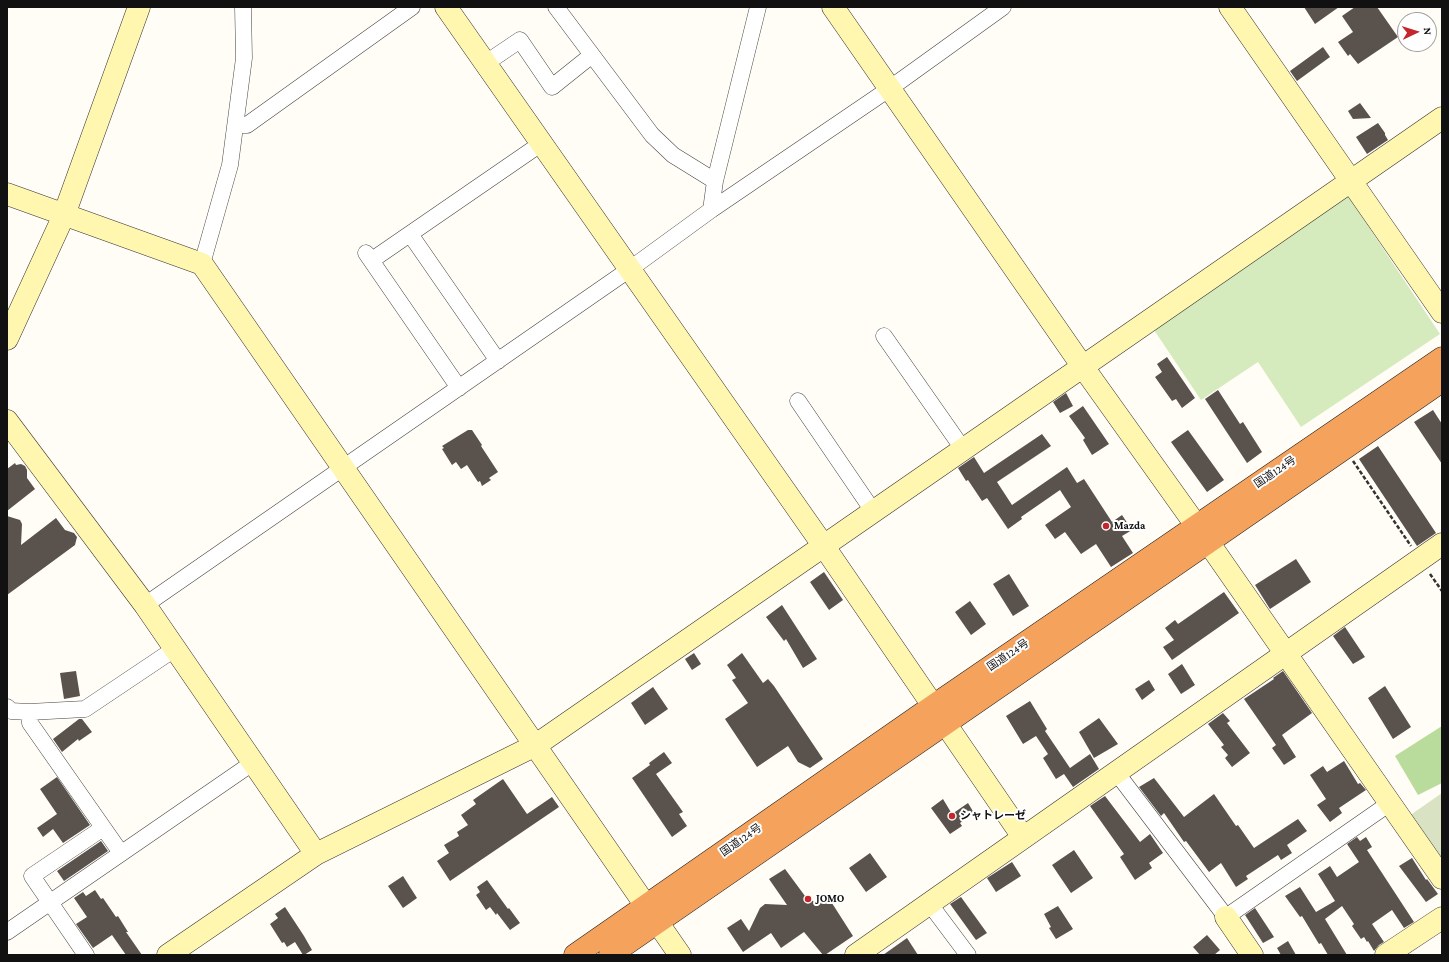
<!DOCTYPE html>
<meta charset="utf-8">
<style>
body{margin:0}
#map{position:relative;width:1449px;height:962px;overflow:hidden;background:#fffdf5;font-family:"Crimson Pro",serif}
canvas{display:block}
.frame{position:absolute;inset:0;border:8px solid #111;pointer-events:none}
.north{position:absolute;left:1397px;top:12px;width:40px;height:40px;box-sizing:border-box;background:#fff;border:1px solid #a0a0a0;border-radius:50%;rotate:86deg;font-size:11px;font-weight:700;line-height:16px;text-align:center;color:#111}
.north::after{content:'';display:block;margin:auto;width:14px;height:18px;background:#c4262e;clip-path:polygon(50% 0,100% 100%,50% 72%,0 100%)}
</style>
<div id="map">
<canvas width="1449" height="962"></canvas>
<div class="frame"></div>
<div class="north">N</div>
</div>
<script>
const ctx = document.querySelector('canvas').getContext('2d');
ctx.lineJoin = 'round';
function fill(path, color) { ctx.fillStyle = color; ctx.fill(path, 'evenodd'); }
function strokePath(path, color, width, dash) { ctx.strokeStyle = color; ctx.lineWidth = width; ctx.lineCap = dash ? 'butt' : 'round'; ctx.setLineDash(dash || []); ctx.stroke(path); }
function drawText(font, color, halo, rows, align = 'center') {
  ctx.font = font + ' "Crimson Pro","Noto Sans JP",serif'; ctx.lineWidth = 4; ctx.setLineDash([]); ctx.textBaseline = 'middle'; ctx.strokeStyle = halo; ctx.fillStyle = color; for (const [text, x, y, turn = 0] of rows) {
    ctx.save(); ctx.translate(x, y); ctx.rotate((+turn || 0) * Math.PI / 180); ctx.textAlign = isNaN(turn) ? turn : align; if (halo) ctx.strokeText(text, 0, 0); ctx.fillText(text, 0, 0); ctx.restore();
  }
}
const green = new Path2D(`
 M1348 196 1440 334 1301 427 1258 362 1201 400 1152 327Z`);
const forest = new Path2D(`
 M1442 726V783L1418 795 1395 756Z`);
const cemetery = new Path2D(`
 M1442 793V862L1409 816Z`);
const building = new Path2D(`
 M1304 7H1339L1315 24Z
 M1355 7H1377L1398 37 1358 64 1350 54 1348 56 1338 42 1353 32 1342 16Z
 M1323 47 1330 57 1297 81 1290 71Z
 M1360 103 1371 118 1353 119 1348 111Z
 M1378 123 1385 133V135L1388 140 1367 154 1356 137Z
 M1167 357 1195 398 1182 408 1176 399 1172 401 1155 377 1162 372 1157 364Z
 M1218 390 1240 424 1243 422 1262 452 1247 463 1205 399Z
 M1066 393 1073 406 1060 413 1053 402Z
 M1083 406 1109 444 1092 455 1083 440 1085 438 1069 416Z
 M1433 410 1442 424V464L1414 422Z
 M468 430H472L482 445 481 446 498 472 489 478 491 480 482 486 480 481 478 482 467 465 461 469 456 462 452 465 442 449 444 448 442 446Z
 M1188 430 1224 480 1207 492 1171 442Z
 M1042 434 1051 446 997 482 1012 505 1067 467 1077 483 1084 479 1112 522 1122 515 1132 530 1122 536 1133 553 1111 567 1096 544 1081 554 1065 532 1055 539 1045 525 1071 507 1060 490 1021 517 1022 519 1008 529 987 498 982 501 968 480 966 481 958 468 974 457 984 473Z
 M1378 446 1436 533 1417 546 1359 459Z
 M15 463 16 465 21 464 25 466 27 470V478L35 489 7 511V469Z
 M7 516 20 520 22 524 21 545 56 518 65 530 74 533 77 537 75 545 7 595Z
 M1296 559 1311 582 1270 609 1255 585Z
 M824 572 843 600 829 610 810 582Z
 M1009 574 1029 606 1013 616 993 584Z
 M1224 592 1239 613 1172 660 1163 647 1174 640 1165 628 1175 620 1178 624Z
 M970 601 986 624 971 635 955 612Z
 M782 605 817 659 803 668 786 639 784 641 766 617Z
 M1345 627 1365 657 1353 664 1333 636Z
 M694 653 701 664 692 670 685 659Z
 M742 653 763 683 768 679 774 686 823 759 810 768 798 762 788 746 757 767 725 719 748 703 732 680 736 678 727 665Z
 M1182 664 1195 685 1181 694 1168 674Z
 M76 671 80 696 64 699 60 673Z
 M1283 671 1312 713 1282 735 1296 757 1284 765 1272 748 1276 745 1244 699 1274 679 1273 678Z
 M1149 680 1155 690 1142 700 1135 689Z
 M1385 686 1411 727 1393 739 1368 698Z
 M653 687 668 709 645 725 631 703Z
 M1030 701 1047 729 1045 731 1070 768 1090 754 1099 769 1073 787 1064 774 1056 779 1043 758 1048 754 1036 736 1023 744 1006 716Z
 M1223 713 1230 721 1227 723 1250 753 1232 767 1225 758 1228 755 1221 747 1224 745 1208 724Z
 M1099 718 1118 744 1094 758 1079 732Z
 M79 719H82L92 732 79 741 78 739 62 752 53 739Z
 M664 752 672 763 656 774 683 812 679 814 687 826 672 837 632 778 650 765 649 763Z
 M1344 761 1358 784 1360 783 1366 790 1339 808 1342 813 1330 822 1317 805 1326 799 1310 775 1323 766 1327 772Z
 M57 777 90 825 63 843 53 829 43 837 37 828 57 814 40 789Z
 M1154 778 1184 817 1214 794 1236 826 1238 825 1254 848 1298 819 1307 831 1287 845 1292 853 1281 860 1278 855 1246 876 1248 879 1236 887 1221 863 1209 872 1186 841 1184 842 1164 813 1161 816 1139 787Z
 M503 779 527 814 552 797 559 807 450 881 437 861 449 853 444 845 459 836 457 832 468 825 461 815 476 804 473 800Z
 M1105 796 1140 842 1150 834 1163 853 1149 863 1152 868 1135 880 1120 857 1124 854 1090 806Z
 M943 799 952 814 968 803 974 813 960 823 962 826 950 834 931 808Z
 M1357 837 1360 841 1366 837 1372 847 1367 850 1414 922 1404 928 1392 910 1372 924 1384 942 1379 945 1374 951 1368 941 1367 942 1364 937 1361 939 1352 926 1354 924 1342 906 1325 919 1347 955H1328L1321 943 1319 944 1302 916 1300 917 1285 896 1300 887 1316 912 1335 901 1318 874 1330 866 1337 877 1359 862 1347 844Z
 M101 841 108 851 64 881 57 871Z
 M1074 850 1093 878 1071 893 1052 865Z
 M870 853 887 877 866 892 849 868Z
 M1412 858 1426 880 1427 879 1438 894 1426 902 1399 866Z
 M1012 862 1021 876 996 892 987 878Z
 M785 869 805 896 816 903 830 900 853 936 825 955H823L804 932 781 948 771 933 743 952 727 928 741 919 749 931 760 908 765 904 787 905 769 879Z
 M403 876 417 898 403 908 388 886Z
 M487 880 508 909 509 908 520 923 510 930 497 913 496 915 490 907 486 910 476 895 480 892 477 887Z
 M95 890 101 899 103 898 116 917 118 916 128 932H126L142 955H126L112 935 93 948 76 924 87 917 74 898 83 892 86 896Z
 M961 897 987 933 976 940 950 904Z
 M1058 906 1073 929 1056 939 1049 928 1051 927 1044 914Z
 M285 907 304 936 312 950 304 955H303L295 942 287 947 284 942 282 943 270 924 278 918 275 914Z
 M1255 908 1274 937 1263 943 1245 915Z
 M1207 935 1220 950 1214 955H1200L1193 947Z
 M907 938 918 955H883Z
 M1288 941 1296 955H1281L1277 948Z`);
const path = new Path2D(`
 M1353 461 1411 546
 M1430 574 1442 591`);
const street = new Path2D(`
 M556 7 652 135 673 155 715 181
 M486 63 520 40 552 87 592 55
 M236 125H247L412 7
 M711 210 715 181 758 7
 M410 234 498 361
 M366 253 459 388
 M372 260 542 143
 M202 264 230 165 244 58 243 7
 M884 336 963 449
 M798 401 873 511
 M145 605 630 269 711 210 889 89 1003 7
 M7 707 11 711 29 712 85 709 176 648
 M29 712 30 723 121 853
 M1116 772 1226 917 1390 803
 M929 903 968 955
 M7 932 254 762
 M86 955 32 876 103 828`);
const secondary = new Path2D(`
 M446 7 823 545 1023 837
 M833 7 1083 367 1208 542 1442 878
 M1230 7 1442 312
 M7 194 202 264 680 955
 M7 339 64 215 139 7
 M7 421 145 605 316 854
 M1226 917 1252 955
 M168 955 316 854 536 745 1442 118
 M856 955 1442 544
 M1386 955 1442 918`);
const highway = new Path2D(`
 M575 955 933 706 1442 358
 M610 955 1442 381`);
const markers = [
 [1106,526,4,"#c4262e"],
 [952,816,4,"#c4262e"],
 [808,899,4,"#c4262e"]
];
const streetNames = [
 ["国道124号",1275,472,-34],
 ["国道124号",1008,655,-34],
 ["国道124号",741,840,-35]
];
const poiNames = [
 ["Mazda",1114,526],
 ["シャトレーゼ",960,816],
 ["JOMO",816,899]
];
fill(green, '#d5ebbd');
fill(forest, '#b9dc9c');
fill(cemetery, '#d9e3c4');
fill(building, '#5a524d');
strokePath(street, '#444', 17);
strokePath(secondary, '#333', 23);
strokePath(highway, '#222', 23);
strokePath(path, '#333', 2.5, [4, 2]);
strokePath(street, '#fff', 16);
strokePath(secondary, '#fff6b0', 22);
strokePath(highway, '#f5a25d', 22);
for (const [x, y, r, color] of markers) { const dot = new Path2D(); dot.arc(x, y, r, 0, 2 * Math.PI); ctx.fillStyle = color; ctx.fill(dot); strokePath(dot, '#fff', 1.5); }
drawText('11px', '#111', '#fff', streetNames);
drawText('bold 11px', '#111', '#fff', poiNames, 'left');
</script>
